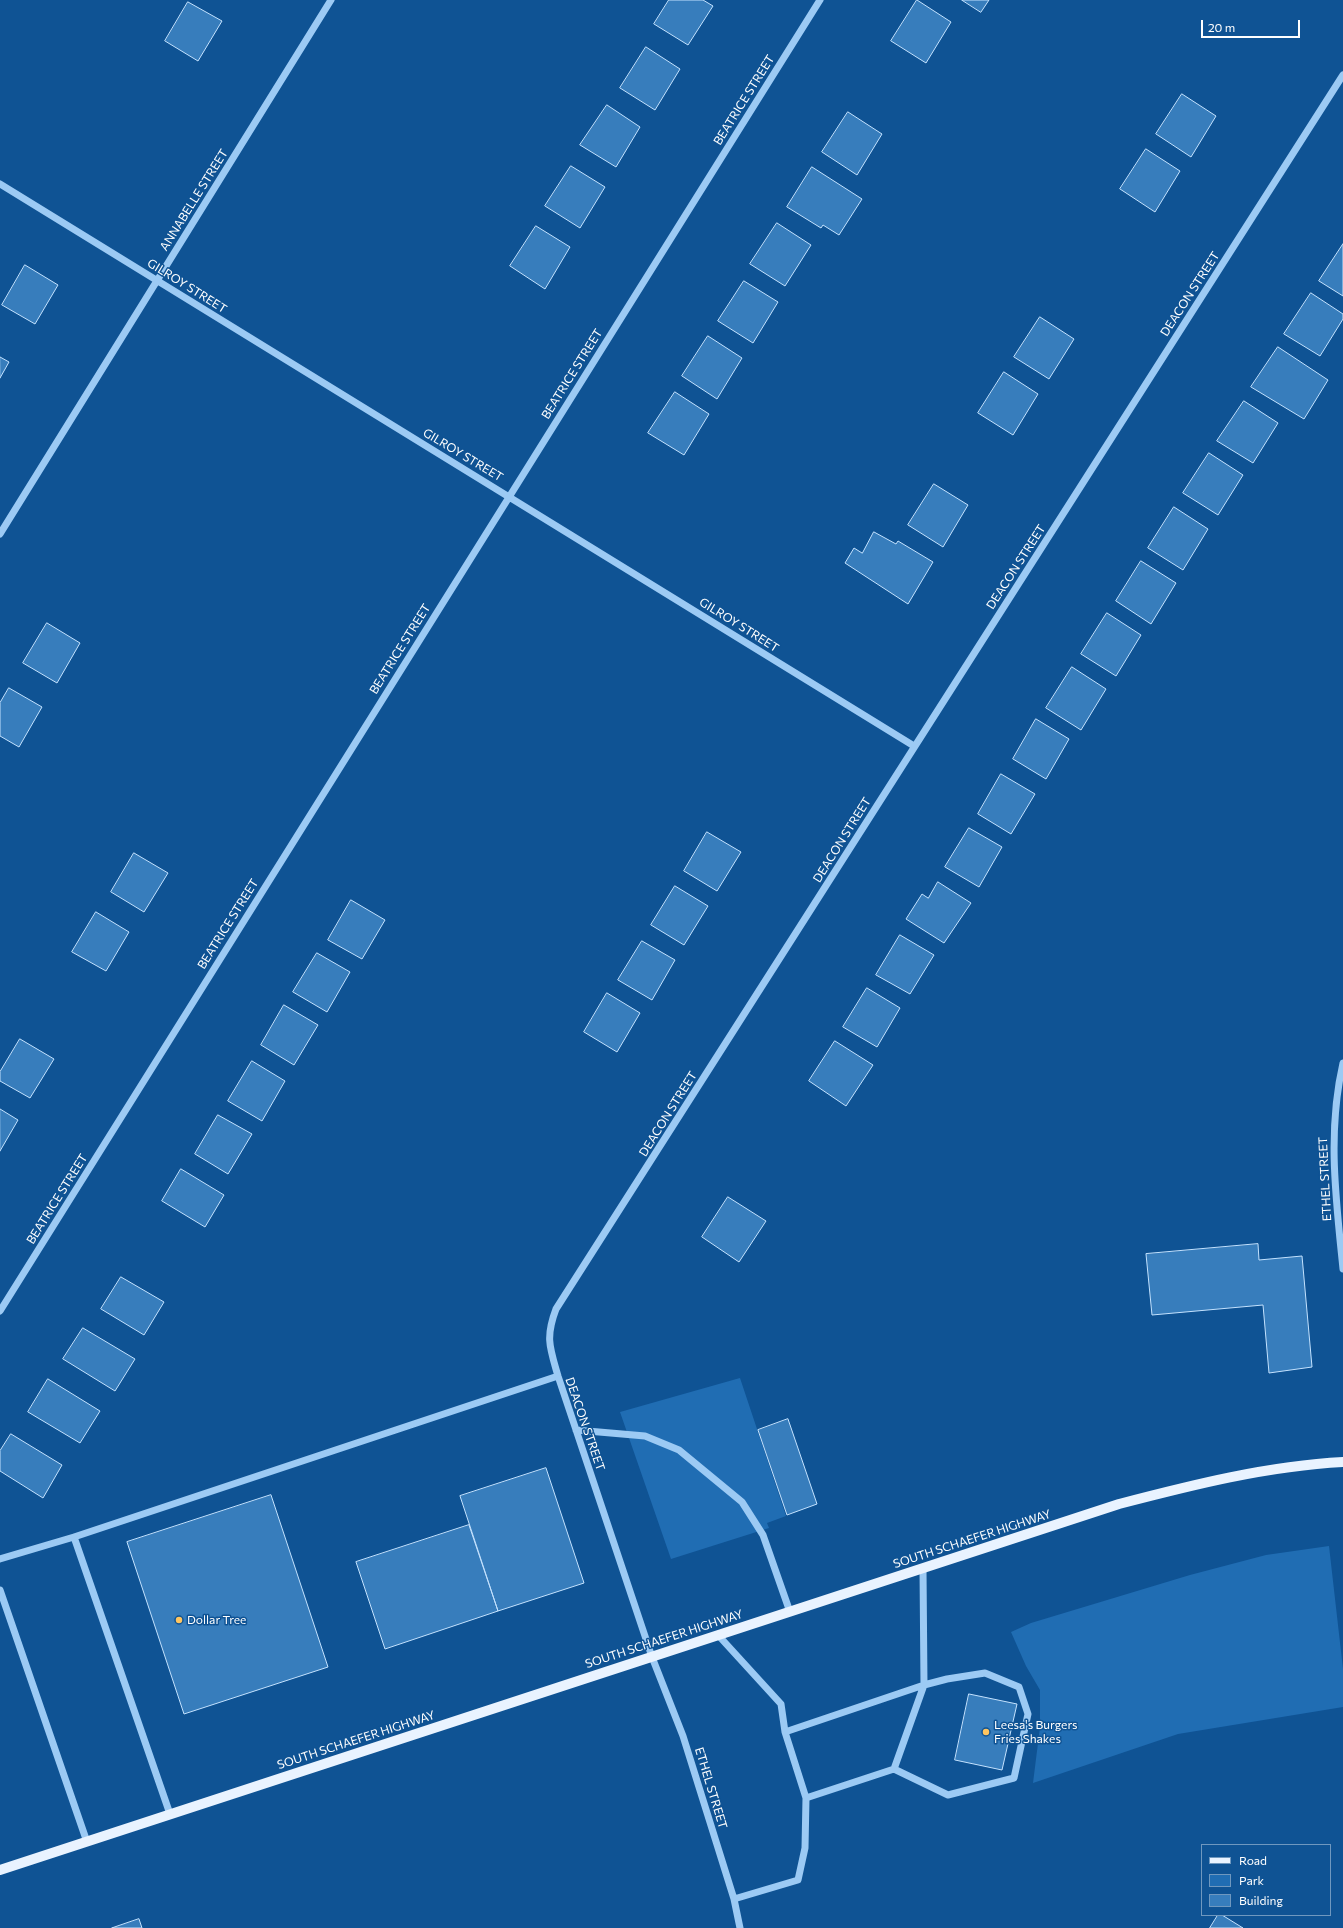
<!DOCTYPE html>
<style>
body{margin:0}
#map{position:relative;width:1343px;height:1928px;overflow:hidden;background:#0f5394;font-family:Commissioner,sans-serif}
canvas{display:block}
.legend{position:absolute;left:1201px;top:1844px;width:130px;height:72px;box-sizing:border-box;background:#0f5394;border:1px solid #6f98bf;margin:0;padding:5px 7px;list-style:none;font-size:12px;color:#fff}
.legend li{display:flex;align-items:center;gap:8px;height:20px}
.legend b{width:20px;border:1px solid #6f98bf}
.scale{position:absolute;left:1201px;top:20px;width:99px;height:18px;box-sizing:border-box;border:2px solid #fff;border-top:0;padding-left:5px;font-size:12px;line-height:14px;white-space:nowrap;color:#fff;-webkit-text-stroke:3px #0f5394;paint-order:stroke}
</style>
<div id="map">
<canvas width="1343" height="1928"></canvas>
<ul class="legend">
<li><b style="height:5px;background:#e9f3ff"></b>Road</li>
<li><b style="height:11px;background:#206db3"></b>Park</li>
<li><b style="height:11px;background:#377dbc"></b>Building</li>
</ul>
<div class="scale">20 m</div>
</div>
<script>
const ctx = document.querySelector('canvas').getContext('2d');
ctx.lineJoin = 'round';
function fill(path, color) { ctx.fillStyle = color; ctx.fill(path, 'evenodd'); }
function strokePath(path, color, width, dash) { ctx.strokeStyle = color; ctx.lineWidth = width; ctx.lineCap = dash ? 'butt' : 'round'; ctx.setLineDash(dash || []); ctx.stroke(path); }
function drawText(font, color, halo, rows, align = 'center') {
  ctx.font = font + ' Commissioner,sans-serif'; ctx.lineWidth = 3; ctx.setLineDash([]); ctx.textBaseline = 'middle'; ctx.strokeStyle = halo; ctx.fillStyle = color; for (const [text, x, y, turn = 0] of rows) {
    ctx.save(); ctx.translate(x, y); ctx.rotate((+turn || 0) * Math.PI / 180); ctx.textAlign = isNaN(turn) ? turn : align; if (halo) ctx.strokeText(text, 0, 0); ctx.fillText(text, 0, 0); ctx.restore();
  }
}
const green = new Path2D(`
 M740 1378 786 1516 767 1523 769 1528 671 1559 620 1412Z
 M1329 1546 1343 1669V1707L1178 1734 1033 1783 1040 1727V1690L1026 1666 1011 1632 1031 1623 1190 1575 1266 1555Z`);
const building = new Path2D(`
 M669 0H703L713 6 688 45 654 24Z
 M917 0 951 22 926 63 891 41Z
 M962 0H989L981 12Z
 M188 2 222 21 198 61 165 41Z
 M646 47 680 69 655 110 620 88Z
 M1182 94 1216 116 1191 157 1156 134Z
 M607 105 640 127 616 167 580 145Z
 M848 112 882 134 857 175 822 152Z
 M1146 149 1180 171 1155 212 1120 189Z
 M571 166 605 187 580 228 545 206Z
 M812 167 862 199 839 235 823 225 821 228 787 207Z
 M777 223 811 245 785 286 750 264Z
 M536 226 570 247 545 289 510 266Z
 M1343 244V296L1319 281Z
 M25 265 58 285 35 324 2 305Z
 M744 281 778 302 753 343 718 321Z
 M1311 293 1343 314V319L1320 356 1284 334Z
 M1040 317 1074 339 1049 379 1014 357Z
 M708 336 742 358 717 399 682 376Z
 M1278 347 1328 380 1304 419 1251 387Z
 M0 357 9 362 0 378Z
 M1004 372 1038 394 1013 435 978 413Z
 M675 392 709 414 684 455 648 433Z
 M1244 401 1278 423 1253 463 1217 441Z
 M1209 453 1243 475 1218 515 1183 493Z
 M934 484 968 505 943 547 908 525Z
 M1174 507 1208 529 1183 570 1148 548Z
 M874 532 896 544 898 541 933 562 908 604 845 563 854 548 862 553Z
 M1141 561 1176 583 1151 624 1116 601Z
 M1107 613 1141 635 1116 676 1081 654Z
 M47 623 80 643 57 683 23 663Z
 M1072 667 1106 689 1081 730 1046 708Z
 M9 688 42 707 19 747 0 736V703Z
 M1036 719 1069 739 1046 779 1013 759Z
 M1001 774 1035 794 1011 834 978 814Z
 M969 828 1002 847 979 887 945 867Z
 M707 832 741 852 717 891 684 871Z
 M134 853 168 873 144 912 111 892Z
 M938 882 971 903 944 943 906 919 922 894 928 898Z
 M675 886 708 906 684 945 651 925Z
 M351 900 385 920 362 959 328 940Z
 M96 912 129 932 106 971 72 952Z
 M900 935 934 955 910 994 876 975Z
 M642 941 675 960 652 1000 618 980Z
 M317 953 350 972 327 1012 293 992Z
 M867 988 900 1008 877 1047 843 1027Z
 M607 993 640 1013 617 1052 584 1032Z
 M284 1005 318 1025 294 1065 261 1045Z
 M20 1039 54 1059 30 1098 0 1081V1072Z
 M835 1041 873 1065 846 1106 809 1081Z
 M252 1061 285 1081 262 1121 228 1101Z
 M0 1109 18 1120 0 1151Z
 M218 1115 252 1134 228 1174 195 1154Z
 M181 1169 224 1195 205 1227 162 1201Z
 M728 1197 766 1221 739 1262 702 1237Z
 M1258 1244 1259 1260 1302 1256 1312 1367 1269 1373 1263 1305 1152 1315 1146 1254Z
 M121 1277 164 1302 144 1335 101 1309Z
 M83 1328 135 1359 115 1391 63 1359Z
 M48 1379 100 1411 80 1443 28 1412Z
 M788 1419 817 1504 787 1515 758 1430Z
 M11 1434 62 1465 43 1498 0 1471V1451Z
 M546 1468 584 1583 498 1611 460 1496Z
 M271 1495 328 1667 184 1714 127 1542Z
 M469 1525 498 1611 385 1649 356 1562Z
 M969 1694 1017 1704 1002 1770 955 1760Z
 M1218 1915H1222L1243 1928H1210Z
 M139 1919 142 1928H112Z`);
const minor = new Path2D(`
 M0 184 914 746
 M0 534 331 0
 M1343 1063C1327 1132 1336 1200 1343 1269
 M0 1311 820 0
 M576 1430 645 1436 679 1450 742 1502 763 1535 790 1612
 M74 1537 170 1814
 M0 1559 74 1537 558 1376
 M0 1590 87 1842
 M718 1635 781 1704 785 1732 806 1798 894 1769 948 1795 1014 1778 1028 1714 1019 1687 985 1673 947 1679 924 1685 894 1769
 M785 1732 924 1685 923 1569
 M734 1899 798 1880 805 1848 806 1798
 M740 1928 734 1899 683 1736 652 1657 558 1376C550 1348 545 1338 556 1309L1343 75`);
const major = new Path2D(`
 M0 1870 1119 1504C1192 1485 1267 1466 1343 1462`);
const markers = [
 [179,1620,4,"#ffc55f"],
 [986,1732,4,"#ffc55f"]
];
const streetNames = [
 ["BEATRICE STREET",744,100,-58],
 ["ANNABELLE STREET",194,200,-58],
 ["GILROY STREET",187,286,32],
 ["DEACON STREET",1190,294,-57],
 ["BEATRICE STREET",572,374,-58],
 ["GILROY STREET",463,455,31],
 ["DEACON STREET",1016,567,-57],
 ["GILROY STREET",739,625,32],
 ["BEATRICE STREET",400,649,-58],
 ["DEACON STREET",842,840,-58],
 ["BEATRICE STREET",228,924,-58],
 ["DEACON STREET",668,1114,-58],
 ["ETHEL STREET",1325,1179,-93],
 ["BEATRICE STREET",57,1199,-58],
 ["DEACON STREET",585,1424,71],
 ["SOUTH SCHAEFER HIGHWAY",972,1539,-18],
 ["SOUTH SCHAEFER HIGHWAY",664,1639,-18],
 ["SOUTH SCHAEFER HIGHWAY",356,1740,-18],
 ["ETHEL STREET",711,1788,73]
];
const poiNames = [
 ["Dollar Tree",187,1620],
 ["Leesa's Burgers",994,1725],
 ["Fries Shakes",994,1739]
];
fill(green, '#206db3');
fill(building, '#377dbc');
strokePath(building, '#c4e2fe', 1);
strokePath(minor, '#9ccaf4', 7);
strokePath(major, '#e9f3ff', 10);
for (const [x, y, r, color] of markers) { const dot = new Path2D(); dot.arc(x, y, r, 0, 2 * Math.PI); ctx.fillStyle = color; ctx.fill(dot); strokePath(dot, '#0f5394', 1.5); }
drawText('12px', '#fff', '#0f5394', streetNames);
drawText('12px', '#fff', '#0f5394', poiNames, 'left');
</script>
